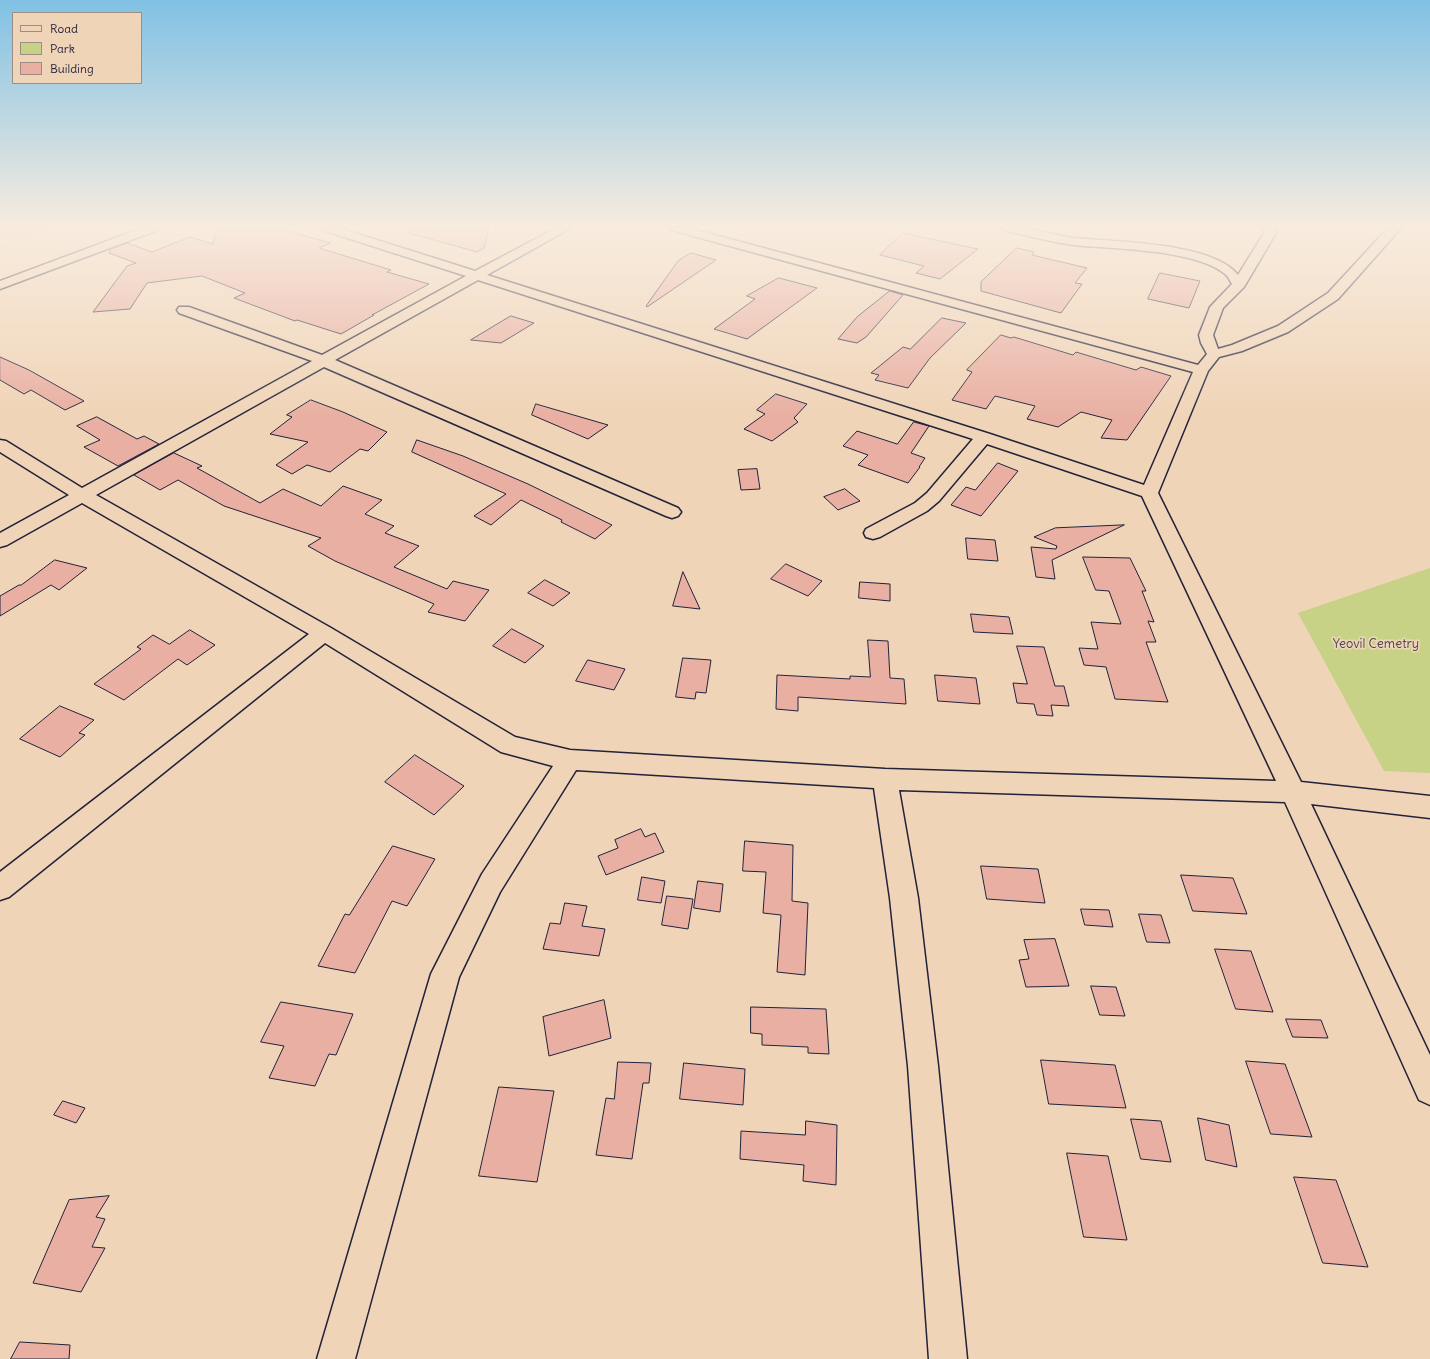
<!DOCTYPE html>
<style>
body{margin:0}
#map{position:relative;width:1430px;height:1359px;overflow:hidden;background:#f0d4b7;font-family:Delius,sans-serif}
canvas{display:block}
.legend{position:absolute;left:12px;top:12px;width:130px;height:72px;box-sizing:border-box;background:#f0d4b7;border:1px solid #9e8d85;margin:0;padding:5px 7px;list-style:none;font-size:12px;color:#22223b}
.legend li{display:flex;align-items:center;gap:8px;height:20px}
.legend b{width:20px;border:1px solid #9e8d85}
</style>
<div id="map">
<canvas width="1430" height="1359"></canvas>
<ul class="legend">
<li><b style="height:5px;background:#f0d4b7"></b>Road</li>
<li><b style="height:11px;background:#c7d286"></b>Park</li>
<li><b style="height:11px;background:#e8afa2"></b>Building</li>
</ul>
</div>
<script>
const ctx = document.querySelector('canvas').getContext('2d');
ctx.lineJoin = 'round';
function fill(path, color) { ctx.fillStyle = color; ctx.fill(path, 'evenodd'); }
function strokePath(path, color, width, dash) { ctx.strokeStyle = color; ctx.lineWidth = width; ctx.lineCap = dash ? 'butt' : 'round'; ctx.setLineDash(dash || []); ctx.stroke(path); }
function drawText(font, color, halo, rows, align = 'center') {
  ctx.font = font + ' Delius,sans-serif'; ctx.lineWidth = 3.5; ctx.setLineDash([]); ctx.textBaseline = 'middle'; ctx.strokeStyle = halo; ctx.fillStyle = color; for (const [text, x, y, turn = 0] of rows) {
    ctx.save(); ctx.translate(x, y); ctx.rotate((+turn || 0) * Math.PI / 180); ctx.textAlign = isNaN(turn) ? turn : align; if (halo) ctx.strokeText(text, 0, 0); ctx.fillText(text, 0, 0); ctx.restore();
  }
}
const built = new Path2D(`
 M0 228H58L0 251Z`);
const green = new Path2D(`
 M1430 568V773L1384 771 1298 613Z`);
const building = new Path2D(`
 M216 228H278L330 243 319 248 391 270 387 272 429 284 372 315H374L341 334 297 320 295 321 234 298 245 293 202 276 147 283 130 309 93 312 127 266 136 263 109 253 111 249 127 243 152 252 190 237 213 244Z
 M410 228H489L484 248 477 252 409 233Z
 M903 233 978 249 940 279 916 273 924 266 880 255Z
 M1017 248 1034 252 1032 255 1087 268 1075 283 1082 284 1061 313 981 291V282Z
 M691 253 716 260 647 307 646 306 678 261Z
 M1160 273 1200 281 1189 308 1148 299Z
 M779 278 817 288 747 339 714 329 755 299 747 296Z
 M890 291 903 295 866 337 857 343 838 339 857 317Z
 M511 316 534 323 501 343 471 340Z
 M942 318 966 323 930 358 908 388 875 380 879 375 871 373 903 347 910 349Z
 M1001 335 1011 338 1014 337 1073 355 1076 352 1136 370 1141 367 1171 376 1127 440 1101 438 1112 420 1081 412 1058 427 1027 419 1035 406 995 396 986 409 952 400 972 372 967 370Z
 M0 357 29 370 84 401 65 410 31 390 24 394 0 380Z
 M776 394 807 404 794 418 798 422 772 441 744 429 765 414 757 410Z
 M311 400 343 412 387 432 368 451 360 449 330 472 307 465 292 474 276 465 308 442 270 434 292 417 287 415Z
 M536 404 608 425 588 439 532 415Z
 M97 417 137 439 144 436 159 444 118 466 84 447 100 440 77 426Z
 M914 422 929 426 911 453 925 458 919 467H920L908 483 858 465 868 455 843 446 857 431 897 444Z
 M417 440 463 456 528 484 612 525 595 539 561 522 562 520 521 500 491 525 474 516 506 494 412 452Z
 M174 453 202 466 197 468 260 503 283 489 321 506 343 486 382 500 365 514 394 526 385 533 419 546 394 567 447 589 453 581 489 590 465 621 428 612 434 604 335 561 308 546 321 538 224 506 178 480 160 490 134 475Z
 M998 463 1018 471 981 516 951 505 966 487 975 490Z
 M757 469 760 489 741 490 738 470Z
 M845 489 860 501 838 510 824 497Z
 M1124 525 1052 560 1055 579 1036 577 1031 547 1056 549 1057 546 1034 537 1055 528Z
 M966 538 995 540 998 561 968 559Z
 M1083 557 1130 558 1146 591H1142L1154 622 1148 621 1156 642H1146L1168 702 1115 699 1106 667 1084 665 1079 648 1098 649 1091 622 1121 624 1109 591 1096 590Z
 M55 560 87 568 59 590 51 585 0 616V596L19 585H21Z
 M786 564 822 581 808 596 771 579Z
 M683 572 700 609 673 606Z
 M545 580 570 593 553 606 528 593Z
 M860 582 890 584V601L859 598Z
 M971 614 1009 617 1013 634 974 632Z
 M512 629 544 646 525 663 493 646Z
 M190 630 215 645 187 665 178 659 124 700 94 684 141 649 137 647 153 635 169 644Z
 M868 640 888 641 890 678 904 679 906 704 798 697V711L776 709 777 675 850 679V676L870 677Z
 M1017 646 1044 647 1055 686H1064L1069 706 1051 705 1053 716 1037 715 1034 704 1017 703 1013 683 1027 684Z
 M683 658 711 660 706 693 696 692 695 699 676 697Z
 M588 660 625 669 614 690 576 681Z
 M935 675 976 678 980 704 938 701Z
 M60 706 94 720 79 733 85 735 60 757 20 739Z
 M415 755 464 786 434 815 385 782Z
 M641 829 645 837 655 833 664 852 606 875 598 856 618 848 615 840Z
 M745 841 793 845 792 901 808 903 805 975 777 972 781 915 763 913 766 872 743 871Z
 M393 846 435 859 407 906 392 901 355 973 318 966 345 914 349 915Z
 M981 866 1038 869 1045 903 987 899Z
 M1181 875 1233 878 1247 914 1193 911Z
 M642 877 665 881 661 903 638 900Z
 M698 881 723 884 720 912 694 908Z
 M667 896 693 899 688 929 662 925Z
 M565 903 587 906 582 926 605 929 599 956 543 949 550 923 560 924Z
 M1081 909 1109 910 1113 927 1085 925Z
 M1139 914 1161 915 1170 943 1147 942Z
 M1055 939 1069 986 1026 987 1019 960 1029 959 1024 940Z
 M1215 949 1251 951 1273 1012 1236 1009Z
 M1091 986 1116 987 1125 1016 1100 1015Z
 M604 1000 611 1038 549 1056 543 1017Z
 M281 1002 353 1014 336 1055 329 1054 315 1086 269 1078 284 1046 261 1042Z
 M751 1007 826 1009 829 1054 808 1053V1047L762 1045V1034L751 1033Z
 M1286 1019 1321 1020 1328 1038 1293 1037Z
 M1041 1060 1115 1065 1126 1108 1049 1104Z
 M1246 1061 1285 1064 1312 1137 1271 1134Z
 M618 1062 651 1063 649 1083H643L632 1159 596 1155 606 1098 614 1099Z
 M684 1063 745 1069 743 1105 680 1099Z
 M499 1087 554 1091 537 1182 479 1176Z
 M63 1101 85 1108 76 1123 54 1115Z
 M1198 1118 1229 1125 1237 1167 1206 1160Z
 M1131 1119 1161 1121 1171 1162 1141 1159Z
 M806 1121 837 1125 836 1185 803 1181 804 1165 740 1159 741 1131 805 1135Z
 M1067 1153 1108 1156 1127 1240 1084 1237Z
 M1294 1177 1336 1180 1368 1267 1323 1263Z
 M109 1196 96 1217 105 1219 92 1247 105 1248 81 1292 33 1283 69 1200Z
 M20 1342 70 1345 69 1359H11Z`);
const minor = new Path2D(`
 M142 228H160L158 230 0 289V281Z
 M320 228H339L475 271 556 228H571L487 275 990 434 1144 485 1193 372 671 230 669 228H689L1198 365 1207 354 1201 343 1199 335 1210 307 1232 284C1230 281 1228 276 1225 274 1195 249 1112 249 1073 245 1051 242 1029 236 1007 231L1001 228C1008 228 1016 228 1023 228 1040 230 1057 236 1074 238 1114 242 1213 242 1238 275L1264 233 1261 228H1273L1276 233 1244 287 1223 308 1213 335 1218 349 1232 345 1278 326 1328 293 1388 228H1401L1338 299 1288 332 1242 351 1219 357 1208 371 1158 493 1301 782 1430 796V818L1311 804 1430 1055V1105L1419 1100 1285 802 899 790 918 898 938 1066 967 1359H929L908 1066 890 898 874 788 576 770 500 892 459 977 355 1359H317L431 974 482 874 553 766 501 752 325 643 9 897 0 900V872L309 634 82 503 7 545 0 547V533L69 495 0 452V440L6 441 82 488 312 361 179 313 177 310 179 307H189L322 355 466 276 322 230ZM478 280 973 439 927 493 915 503 866 529 864 533 866 537 873 539 880 537 927 511 939 501 987 444 1142 496 1276 781 885 769 570 750 515 737 331 628 96 495 324 367 666 516 672 518 678 516 681 512 678 508 335 360Z`);
const parkNames = [
 ["Yeovil Cemetry",1376,644]
];
fill(built, '#eec9b1');
fill(green, '#c7d286');
fill(building, '#e8afa2');
strokePath(building, '#22223b', 1);
strokePath(minor, '#22223b', 3);
fill(minor, '#f0d4b7');
const sky = ctx.createLinearGradient(0, 0, 0, 419);
sky.addColorStop(0, '#80c1e4');
sky.addColorStop(0.54, '#f8ecdf');
sky.addColorStop(1, '#f8ecdf00');
ctx.fillStyle = sky;
ctx.fillRect(0, 0, 1430, 419);
drawText('13px', '#43454a', '#f0d4b7', parkNames);
</script>
